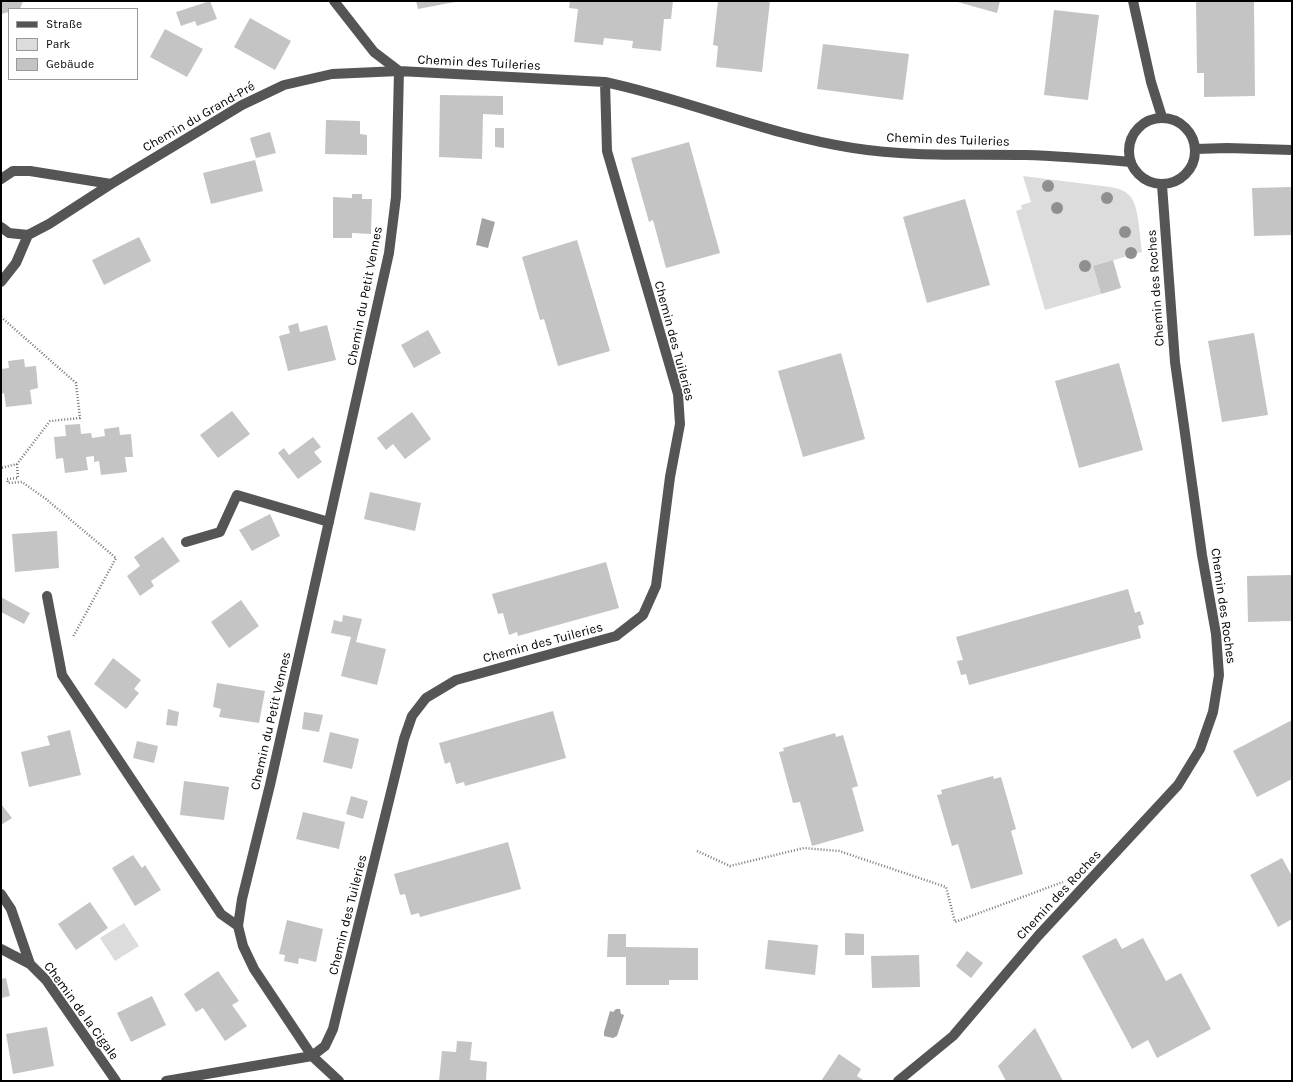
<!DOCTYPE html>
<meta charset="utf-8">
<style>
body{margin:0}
#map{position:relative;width:1293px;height:1082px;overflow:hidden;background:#fff;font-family:Karla,sans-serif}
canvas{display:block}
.frame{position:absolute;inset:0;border:2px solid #000;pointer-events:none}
.legend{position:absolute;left:8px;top:8px;width:130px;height:72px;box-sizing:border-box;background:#fff;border:1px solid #999;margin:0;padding:5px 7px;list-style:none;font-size:12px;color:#000}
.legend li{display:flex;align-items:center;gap:8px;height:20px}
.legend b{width:20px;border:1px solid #999}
</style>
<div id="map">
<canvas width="1293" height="1082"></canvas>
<div class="frame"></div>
<ul class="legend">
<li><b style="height:5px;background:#555"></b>Straße</li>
<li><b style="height:11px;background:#dcdcdc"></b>Park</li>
<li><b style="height:11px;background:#c4c4c4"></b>Gebäude</li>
</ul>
</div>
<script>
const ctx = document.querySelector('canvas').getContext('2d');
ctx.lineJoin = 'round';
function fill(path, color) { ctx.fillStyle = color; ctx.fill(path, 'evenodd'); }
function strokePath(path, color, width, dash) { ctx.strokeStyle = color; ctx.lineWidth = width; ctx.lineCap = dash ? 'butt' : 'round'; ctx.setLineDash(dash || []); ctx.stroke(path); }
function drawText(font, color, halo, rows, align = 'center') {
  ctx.font = font + ' Karla,sans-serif'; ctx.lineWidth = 3.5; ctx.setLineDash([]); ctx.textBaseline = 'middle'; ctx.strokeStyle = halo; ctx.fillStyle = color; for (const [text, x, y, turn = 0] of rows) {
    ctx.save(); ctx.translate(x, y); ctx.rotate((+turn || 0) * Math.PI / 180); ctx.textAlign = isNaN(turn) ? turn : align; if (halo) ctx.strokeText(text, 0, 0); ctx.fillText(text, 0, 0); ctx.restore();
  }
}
const green = new Path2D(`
 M1023 176 1110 187C1117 188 1125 190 1130 196 1139 205 1140 239 1142 252L1093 266 1101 294 1045 310 1016 211 1022 209 1021 205 1031 202Z
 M124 923 139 946 115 961 100 938Z`);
const water = new Path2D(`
 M482 218 495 222 488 248 476 245Z
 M616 1009H620L621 1014 624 1015 617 1036 613 1038 604 1036V1032L610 1011 613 1012Z`);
const building = new Path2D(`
 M1 1H23L20 9H9V12L1 14Z
 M210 1 217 19 197 26 195 21 181 26 176 12Z
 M416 1H455V2L418 9Z
 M570 1H673L671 19H664L661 51 632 48 633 41 604 38 603 45 574 42 578 9 569 8Z
 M718 1H770L762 72 716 67 718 46 713 45Z
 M954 1H1000L997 13Z
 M1196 1H1254L1255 96 1204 97V73H1197Z
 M1054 10 1099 15 1088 100 1044 95Z
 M250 18 291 41 275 70 234 47Z
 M165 29 203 49 187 77 150 57Z
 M823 44 909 54 903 100 817 89Z
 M440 95 503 96V115L483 114 482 159 439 157Z
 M326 120 360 121V134L367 135V155L325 154Z
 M495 128H504V148L495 147Z
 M270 132 276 153 256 158 250 138Z
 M689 142 720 253 666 268 653 220 649 222 631 158Z
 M255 160 263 191 211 204 203 173Z
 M1292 187V235L1254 236 1252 188Z
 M352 194H362V199H372L371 234 352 233V238H333V197L352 198Z
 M965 199 990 285 927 303 903 217Z
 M139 237 151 261 104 285 92 260Z
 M577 240 610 351 558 366 544 319 540 320 522 257Z
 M1113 260 1121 288 1101 294 1093 266Z
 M298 323 300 332 327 325 336 360 288 371 279 336 290 333 288 326Z
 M428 330 441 353 414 368 401 345Z
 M1254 333 1268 415 1222 422 1208 341Z
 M841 353 865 439 803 457 778 371Z
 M24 359 25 367 36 366 38 388 30 390 32 404 6 407 4 393 1 394V369L9 368 8 361Z
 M1119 363 1143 450 1079 468 1055 381Z
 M232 411 250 434 218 458 200 435Z
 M412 412 431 439 405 459 393 444 386 450 377 438Z
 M80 424 81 434 91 433 92 438 105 436 104 429 119 427 120 435 131 434 133 457H125L127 472 101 475 99 461 94 462V456L86 457 88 470 65 473 63 458 56 459 54 437 66 436 65 425Z
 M313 437 321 447 314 452 322 462 298 479 278 453 284 448 289 455Z
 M370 492 421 503 415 531 364 519Z
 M270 514 280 536 252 551 239 530Z
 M57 531 59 568 15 572 12 534Z
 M163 537 180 561 151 581 154 586 140 596 127 576 140 566 134 557Z
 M606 562 619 608 518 636 517 632 509 635 503 613 498 614 492 594Z
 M1292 575V621L1248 622 1247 576Z
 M1128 589 1135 613 1140 611 1144 624 1138 626 1141 638 969 685 966 674 961 675 957 661 963 660 956 637Z
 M1 597 30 613 24 624 1 612Z
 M241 600 259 626 229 648 211 622Z
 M343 615 362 619 356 642 386 649 377 685 341 676 351 637 331 633 334 620 342 622Z
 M113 658 141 680 134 689 139 693 126 709 94 684Z
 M217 683 265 691 259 723 219 717 221 709 213 707Z
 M168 709 179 712 177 726 166 725Z
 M553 711 566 758 465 786 464 782 456 784 450 762 445 764 439 743Z
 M304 712 323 715 319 732 302 729Z
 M1292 720V779L1257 797 1233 751Z
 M70 730 81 775 29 787 21 752 50 745 47 736Z
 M330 732 359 739 352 769 323 762Z
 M835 733 836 737 843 735 858 786 852 788 864 831 812 846 800 802 793 803 779 752 784 751 783 748Z
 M137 741 158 746 154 763 133 758Z
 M993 776 994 779 1001 777 1016 829 1011 831 1023 874 971 889 958 844 952 846 937 795 942 794 941 790Z
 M184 781 229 787 224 820 180 815Z
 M351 796 368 801 363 819 346 814Z
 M1 804 12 818 1 825Z
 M303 812 345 822 339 849 296 839Z
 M508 842 521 889 420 917 419 913 411 915 405 894 400 895 394 874Z
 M133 855 142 868 145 865 161 890 135 906 112 868Z
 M1282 858 1292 876V919L1278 927 1250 875Z
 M90 902 108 928 76 950 58 924Z
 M287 920 323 929 316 962 299 958 298 964 284 961 285 955 279 954Z
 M845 933 864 934V955H845Z
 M608 934H626V947L698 948V980H669V985H626V957H607Z
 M1116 938 1122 949 1143 938 1166 981 1181 973 1211 1029 1157 1058 1148 1040 1132 1049 1082 956Z
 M768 940 818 945 815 975 765 969Z
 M967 951 983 963 971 978 956 966Z
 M919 955 920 987 872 988 871 956Z
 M218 971 239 1001 232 1005 247 1026 225 1041 203 1008 196 1012 184 994Z
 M6 978 10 996 1 998V979Z
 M152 996 166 1025 131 1042 117 1013Z
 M47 1027 54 1066 13 1074 6 1034Z
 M1035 1028 1063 1081H1006L998 1066Z
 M457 1041 472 1042 470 1060 487 1062 486 1081H439L442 1051 456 1052Z
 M839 1054 861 1069 857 1076 865 1081H821Z`);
const path = new Path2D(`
 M1 317 76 383 80 418 50 421 17 464 1 468
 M17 464 18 478 7 479 8 483 22 482 46 499 116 558 73 637
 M697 851 730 866 804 848 839 851 946 887 955 922 1063 882`);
const minor = new Path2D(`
 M334 1 374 52 399 71
 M1133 1 1151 82 1162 117
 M1129 151a33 33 0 1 1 66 0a33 33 0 1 1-66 0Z
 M1196 149 1227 148 1292 150
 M1 179 13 171H30L111 184
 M1 227 9 233 28 235 49 224 111 184 242 105 284 85 332 74 399 71 605 82C689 100 768 135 853 148 910 157 968 154 1025 155 1060 156 1096 159 1131 162
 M1 282 16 263 28 235
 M186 542 220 532 237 495 329 522
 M47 596 62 675 221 914 238 926
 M1 894 11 909 30 964
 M1 949 30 964 46 980 116 1081
 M166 1081 312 1056 325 1046 333 1029 404 739 412 716 426 698 456 680 616 636 643 615 656 586 670 477 680 424 678 394 607 151 605 82
 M339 1081 312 1056 254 969 243 946 238 926 242 899 270 785 389 253 396 197 399 71
 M898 1081 953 1036 1038 936 1178 785 1200 749 1213 712 1219 675 1216 634 1202 555 1175 362 1162 185`);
const trees = [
 [1048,186],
 [1107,198],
 [1057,208],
 [1125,232],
 [1131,253],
 [1085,266]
];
const streetNames = [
 ["Chemin des Tuileries",479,63,3],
 ["Chemin du Grand-Pré",199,117,-30],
 ["Chemin des Tuileries",948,140,2],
 ["Chemin des Roches",1156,288,-94],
 ["Chemin du Petit Vennes",365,296,-79],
 ["Chemin des Tuileries",674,341,75],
 ["Chemin des Roches",1223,606,82],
 ["Chemin des Tuileries",543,643,-15],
 ["Chemin du Petit Vennes",271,721,-77],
 ["Chemin des Roches",1059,895,-47],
 ["Chemin des Tuileries",348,915,-76],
 ["Chemin de la Cigale",81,1011,54]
];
fill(green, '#dcdcdc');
fill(water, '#a3a3a3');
fill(building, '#c4c4c4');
strokePath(path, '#777', 2.5, [1, 2]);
strokePath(minor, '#555', 10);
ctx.fillStyle = '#8f8f8f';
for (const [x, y] of trees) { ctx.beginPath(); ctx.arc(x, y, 6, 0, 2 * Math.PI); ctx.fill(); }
drawText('13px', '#000', '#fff', streetNames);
</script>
